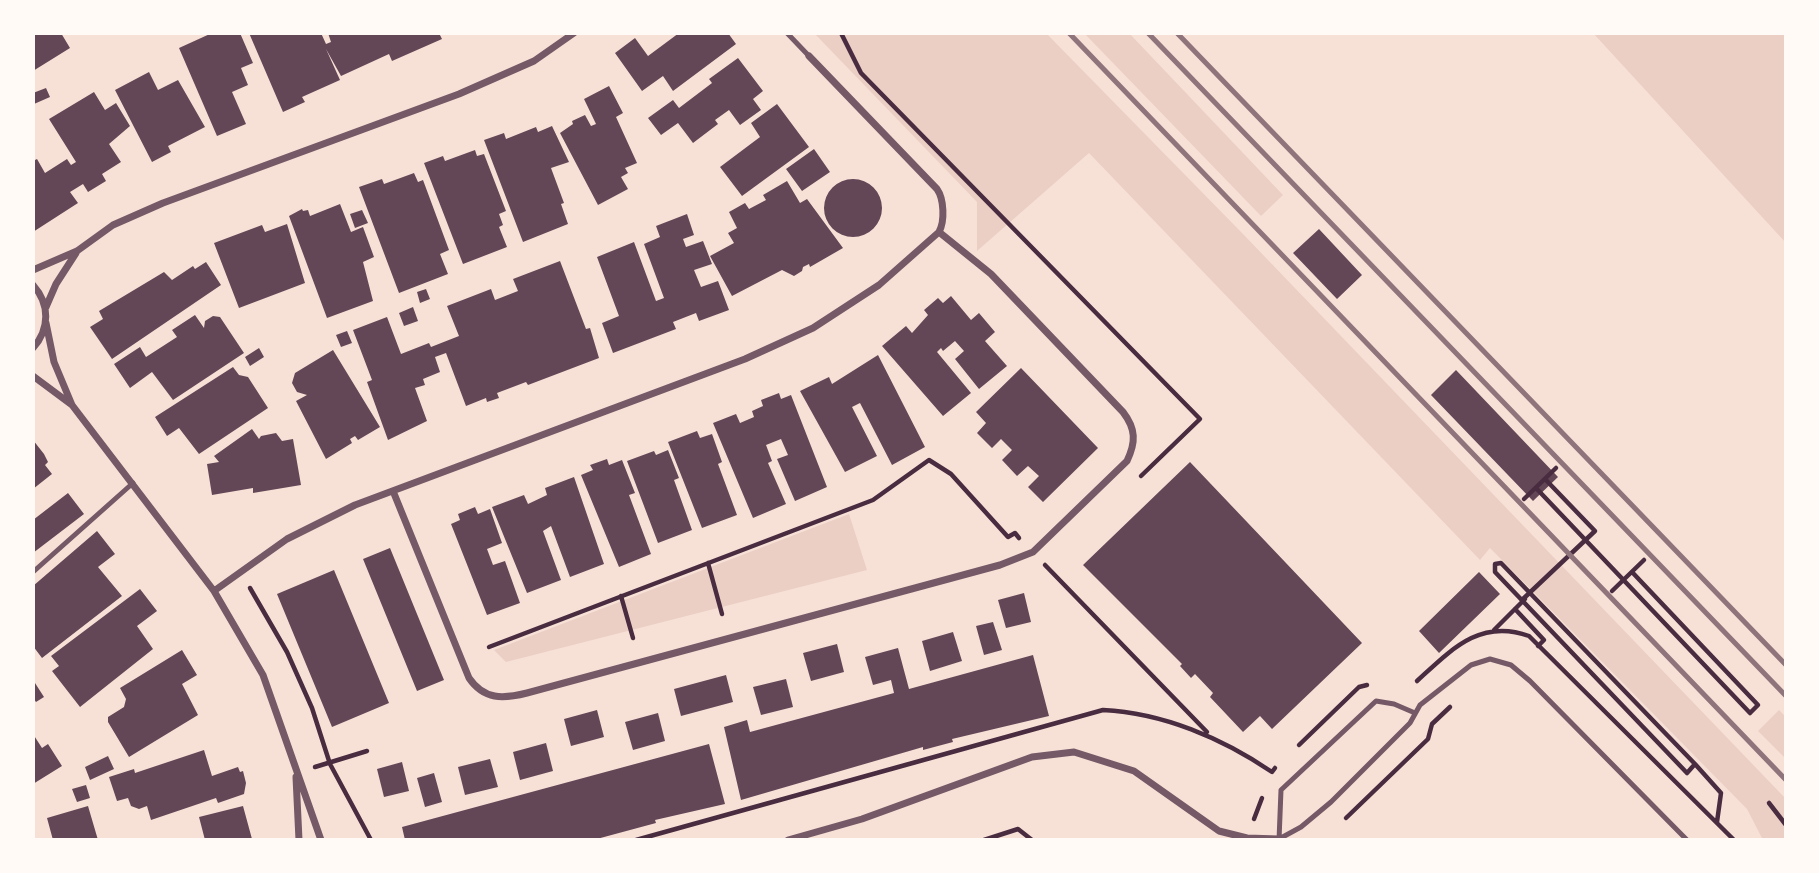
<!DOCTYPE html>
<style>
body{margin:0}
#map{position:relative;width:1819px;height:873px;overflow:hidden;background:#f7e1d7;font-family:"Golos Text",sans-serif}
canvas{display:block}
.frame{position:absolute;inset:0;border:35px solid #fffaf5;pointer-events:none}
</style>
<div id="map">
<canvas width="1819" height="873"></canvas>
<div class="frame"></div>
</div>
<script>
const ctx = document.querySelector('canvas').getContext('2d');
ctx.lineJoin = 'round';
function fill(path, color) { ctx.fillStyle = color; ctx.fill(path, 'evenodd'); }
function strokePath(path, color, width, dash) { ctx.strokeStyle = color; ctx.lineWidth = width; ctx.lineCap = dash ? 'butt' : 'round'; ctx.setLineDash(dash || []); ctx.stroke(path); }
const green = new Path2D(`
 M814 33H1046L1243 234 1786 799V840H1763L1747 809 1490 548 1480 560 1089 153 977 251V202Z
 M1084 33H1129L1283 195 1261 216Z
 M1593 33H1786V243Z
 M849 514 867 570 506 662 494 650Z
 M1779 710 1786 717V759L1758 731Z`);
const building = new Path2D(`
 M33 33H61L70 48 33 71Z
 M212 33H240L253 63 241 68 248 85 232 92 246 124 217 136 179 48Z
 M249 33H321L326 44 331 42 328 33H439L442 39 392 61 389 54 341 76 326 49 340 80 302 97 305 102 283 112Z
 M679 33H728L736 44 673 91 663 76 642 91 615 53 635 38 648 56Z
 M738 58 763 91 753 99 761 110 740 125 729 110 715 120 718 124 693 143 678 123 661 135 648 118 673 100 679 108 712 83 709 79Z
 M149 72 158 90 178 80 205 127 168 146 171 152 152 162 115 90Z
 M609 86 623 113 616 117 637 163 625 168 628 173 621 177 628 189 598 205 560 133 573 124 572 121 585 115 591 126 596 124 584 99Z
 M46 88 50 97 34 104 33 93Z
 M94 92 105 110 116 103 130 126 109 144 121 162 102 174 106 181 88 192 83 184 70 192 78 203 33 232V161L37 159 45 173 67 159 71 165 76 162 49 119Z
 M777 104 809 147 742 196 720 167 760 137 751 123Z
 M552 126 569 162 551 168 564 203 561 204 568 224 523 242 484 140 504 133 506 139 536 127 538 132Z
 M814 149 830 172 802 191 786 169Z
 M475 150 477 156 484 154 506 211 499 214 503 225 499 227 507 247 463 264 424 163 443 156 445 161Z
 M414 173 418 182 423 180 449 250 440 254 448 274 399 293 359 187 382 179 384 184Z
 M824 208a29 29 0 1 1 58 0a29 29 0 1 1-58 0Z
 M787 181 800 203 807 199 843 248 810 267 809 264 803 267 802 271 794 276 782 270 732 296 710 256 734 243 728 233 737 228 729 212 745 203 749 209 766 200 763 195Z
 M340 204 351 232 363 227 374 257 363 262 373 301 327 318 289 216 302 209 303 211 308 210 310 216Z
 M362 210 368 223 355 228 350 214Z
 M687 214 694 235 683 239 686 247 703 241 712 264 694 270 701 287 718 281 729 310 699 321 696 313 673 322 676 329 613 353 602 323 619 316 597 257 634 242 656 301 664 298 644 244 660 237 656 226Z
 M287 224 305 283 239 308 214 243 262 225 265 232Z
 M1319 229 1362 275 1337 299 1293 253Z
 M560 261 586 329 590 328 599 358 528 385 526 382 497 393 499 398 487 402 486 398 466 406 446 353 435 357 440 372 423 379 425 385 415 388 427 421 388 440 367 382 372 380 353 330 387 317 401 354 429 343 431 347 459 336 447 306 491 289 495 300 518 291 513 279Z
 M206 262 221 285 112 359 90 327 103 319 99 311 164 272 172 280 193 266 195 269Z
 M426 289 430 299 420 303 417 292Z
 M951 296 971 320 979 313 995 332 985 341 1007 366 979 389 955 359 964 351 955 341 943 351 941 348 937 352 971 393 943 416 882 346 906 326 912 333 928 315 924 310 938 298 943 303Z
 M413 307 418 321 404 326 399 313Z
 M195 315 204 328 205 321 213 316 220 317 244 353 173 400 152 372 130 388 114 364 140 347 146 357 177 337 172 330Z
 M347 331 352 343 341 347 336 335Z
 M259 348 264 357 250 366 245 357Z
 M333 350 380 427 358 440 355 436 350 439 352 443 326 459 296 401 307 395 297 392 292 383 295 373Z
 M878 355 925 447 892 465 860 403 852 407 877 456 845 472 800 391 829 377 832 384Z
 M233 367 239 375 248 377 268 408 199 454 179 428 167 436 155 417Z
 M1021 368 1098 448 1043 502 1028 487 1039 476 1028 466 1017 476 1002 460 1012 450 1001 439 992 448 977 433 986 423 976 412Z
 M1456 370 1558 477 1533 501 1431 395Z
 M779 393 781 399 791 395 827 487 795 501 777 459 788 455 781 439 766 445 772 461 768 463 786 504 753 518 713 423 736 414 740 423 754 417 752 411 763 406 761 400Z
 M252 429 259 439 261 436 276 433 282 441 293 439 301 485 253 493V488L212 495 207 464 219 462 214 456Z
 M697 431 700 438 712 434 722 462 718 464 737 515 702 528 668 442Z
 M33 440 44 454 48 462 45 465 52 474 33 489Z
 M668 450 679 478 674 480 692 530 658 543 627 461 654 451 656 455Z
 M607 459 609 465 622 460 635 493 629 495 651 554 619 567 581 475 593 470 590 465Z
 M1190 462 1362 643 1272 729 1260 716 1243 732 1210 697 1213 693 1195 674 1191 678 1180 666 1182 664 1083 565Z
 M574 477 604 564 570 577 551 526 543 531 561 580 527 593 492 507 524 495 528 504 547 495 545 488Z
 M68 493 84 514 33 553V520Z
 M475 507 478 514 490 509 502 543 487 549 493 565 505 561 520 603 487 615 451 524 460 520 458 514Z
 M97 531 115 554 98 567 122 596 42 658 33 646V586Z
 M390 548 444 680 417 691 363 559Z
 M334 570 389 703 332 727 277 594Z
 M1479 572 1500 594 1439 653 1419 631Z
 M140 589 157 611 137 626 153 649 80 707 52 671 59 666 51 656Z
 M1024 593 1031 622 1006 628 998 600Z
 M993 622 1002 650 984 655 976 626Z
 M953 632 962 661 930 671 922 641Z
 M837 644 844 672 811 681 803 653Z
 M898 648 909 689 1033 655 1049 716 952 739 953 742 923 750V747L741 800 724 727 747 720 750 732 894 693 891 680 873 685 865 657Z
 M182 650 197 675 182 684 198 715 129 757 108 722V717L124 707 126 699 120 688Z
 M726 675 733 702 681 716 674 689Z
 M786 679 793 707 761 715 753 687Z
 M35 683 44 697 36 702 33 698Z
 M597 710 604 737 571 746 564 719Z
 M658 713 665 741 633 750 625 722Z
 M33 734 42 748 48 744 62 766 33 784Z
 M546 743 553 771 520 780 513 752Z
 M709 744 725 804 655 820 656 823 593 840H405L402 827Z
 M204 750 212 776 238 767 240 772 243 771 246 783 244 794 218 803 216 798 151 820 147 806 139 809 131 806 128 798 117 801 109 777 134 769 135 773Z
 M108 756 114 769 90 780 85 767Z
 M490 759 498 787 465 795 458 767Z
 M402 762 409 791 384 797 377 769Z
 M434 773 442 802 425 807 417 778Z
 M86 785 90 798 77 802 72 789Z
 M88 806 98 840H53L47 818Z
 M243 806 252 839 205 840 199 817Z`);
const path = new Path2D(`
 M841 33 861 73 1200 419 1141 476
 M1536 488 1750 713 1758 705 1632 572
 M1524 499 1556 468
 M708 563 722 614
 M1501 563 1695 764 1687 773 1495 572V564Z
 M1045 565 1207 732
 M250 588 287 652 312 708 330 764 371 840
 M1612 591 1644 560
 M621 596 633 638
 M1523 599 1595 531 1545 479
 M1515 609 1544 640 1538 646
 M1494 630 1525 599
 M489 647 873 500 929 460 951 474 1008 537 1015 533 1019 538
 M1417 681C1451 650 1480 618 1529 636L1734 840
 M1299 745 1359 687 1367 685
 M1695 764 1721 793 1717 822
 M315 767 367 751
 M1769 803 1786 825
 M1346 818 1428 739 1432 724 1450 707
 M1254 819 1262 798
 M636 840 1103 710C1163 713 1222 738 1272 772L1275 768
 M984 840 1018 829 1032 840`);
const service = new Path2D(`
 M787 33 809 56
 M33 572 133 483
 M1279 839 1301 827 1331 802 1410 723 1420 705 1471 665 1490 659 1511 665 1530 681 1687 840
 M1279 840 1281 790 1376 701 1394 704 1415 713`);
const minor = new Path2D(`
 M33 270 77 251 113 225 163 203 459 94 534 61 574 33
 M33 285C50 304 50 329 33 348
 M46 307 56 284 76 253
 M46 323 54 362 72 405
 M33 376 72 405 214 591 263 675 321 840
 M393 491 469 678C484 700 503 699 527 693L1000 565 1033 552 1127 461C1136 442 1136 429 1123 412L991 274 939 232
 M214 591 287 539 355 505 745 359 813 328 879 285 939 232C945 221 944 199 937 189L809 56
 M296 777 299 840
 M788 840 862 819 1032 757 1074 752 1134 771 1219 831 1247 838 1279 839`);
const rail = new Path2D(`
 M1069 33 1786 780
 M1148 33 1786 696
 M1177 33 1786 665`);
fill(green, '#ebcfc5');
fill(building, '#644757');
strokePath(path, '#4a2c40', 4.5);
strokePath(service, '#755966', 5);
strokePath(minor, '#755966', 7);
strokePath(rail, '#8f747c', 5);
</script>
